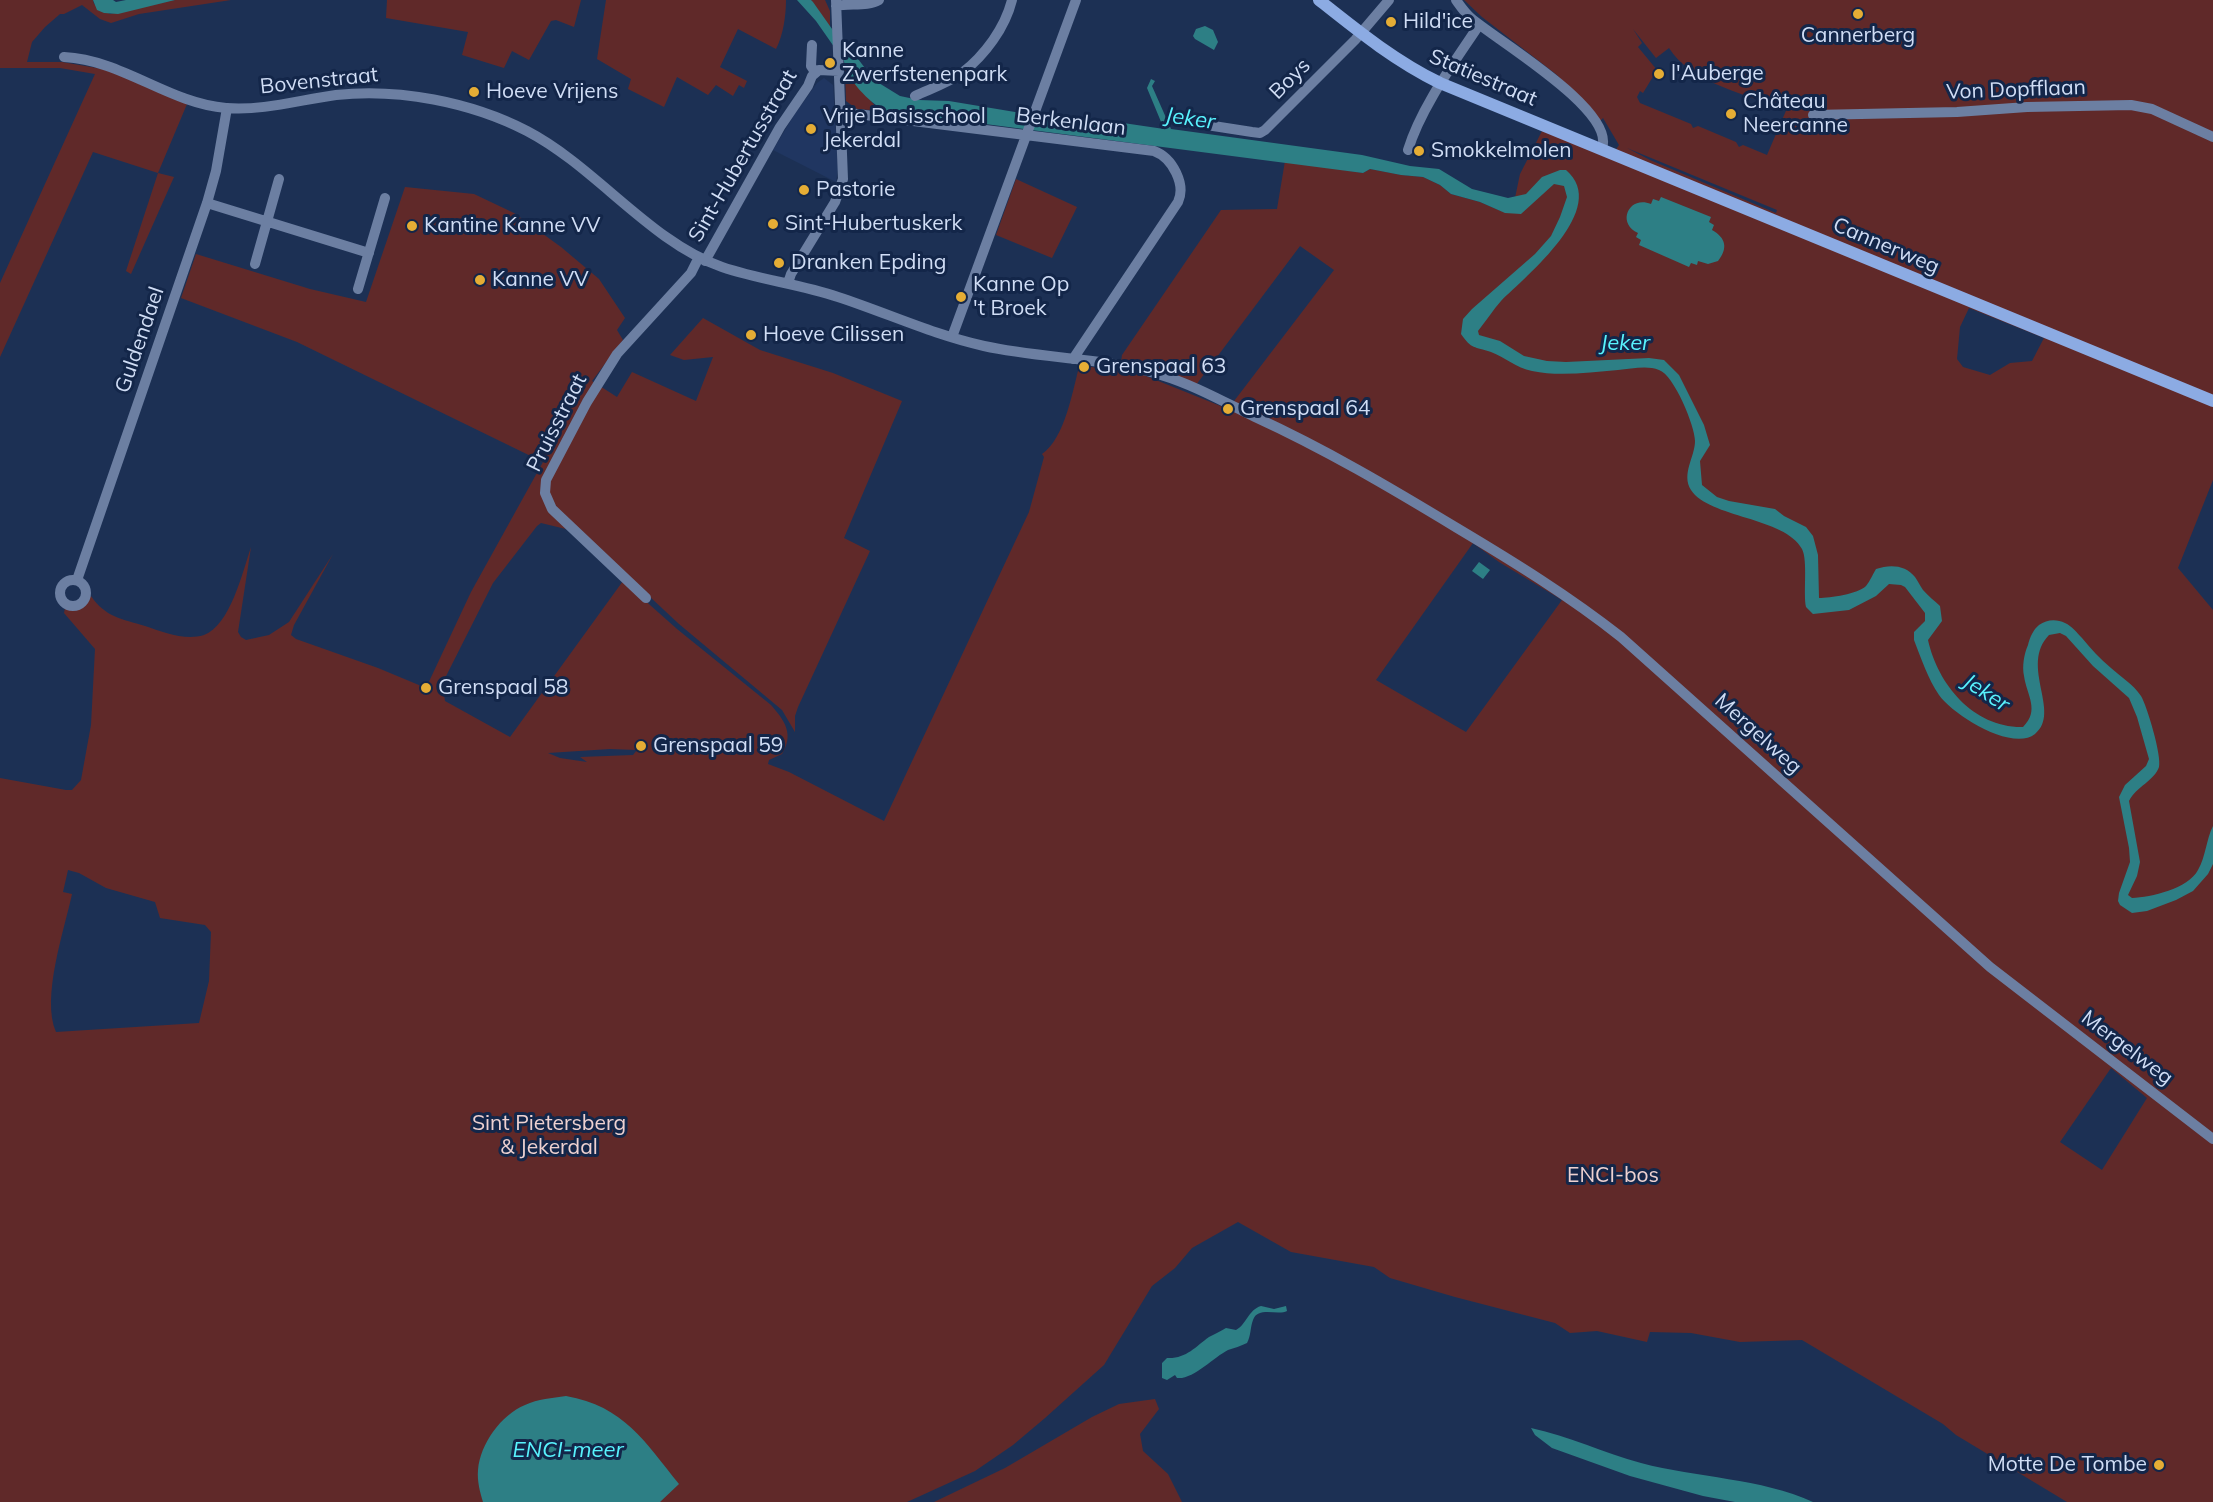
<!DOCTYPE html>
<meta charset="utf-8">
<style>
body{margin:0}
canvas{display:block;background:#1c3054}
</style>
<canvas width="2213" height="1502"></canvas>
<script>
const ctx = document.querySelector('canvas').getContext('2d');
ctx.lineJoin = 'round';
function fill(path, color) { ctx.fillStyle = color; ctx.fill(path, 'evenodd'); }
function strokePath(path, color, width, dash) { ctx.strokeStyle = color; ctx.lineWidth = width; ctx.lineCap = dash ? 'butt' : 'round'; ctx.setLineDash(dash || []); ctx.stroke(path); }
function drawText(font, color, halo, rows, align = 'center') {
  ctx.font = font + ' Mulish,sans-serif'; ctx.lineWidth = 6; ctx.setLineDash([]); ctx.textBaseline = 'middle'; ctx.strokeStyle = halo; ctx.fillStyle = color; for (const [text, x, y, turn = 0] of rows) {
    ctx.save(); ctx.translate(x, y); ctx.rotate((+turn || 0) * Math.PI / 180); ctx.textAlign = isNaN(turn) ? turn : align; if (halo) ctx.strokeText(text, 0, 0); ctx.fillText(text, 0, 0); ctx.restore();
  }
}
const built = new Path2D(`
 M824 78 833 85 838 169 836 182 773 150 794 115 817 83Z`);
const green = new Path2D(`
 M0 0H93L94 4 110 14 175 0H231L139 14 111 23 100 19 82 5 64 14H60L45 27 32 42 27 62H62L114 71 187 104 158 173 174 177 131 274 126 271 158 173 93 152 0 357V283L95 74 60 68H0Z
 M387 0H581L574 27 556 20 551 21 529 60 512 51 504 68 462 55 468 32 386 18Z
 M606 0H786C786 16 783 36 776 49L738 29 720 67 747 81 744 88 739 85 733 96 716 85 708 95 677 77 664 107 628 89 631 79 597 59Z
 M811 0H825L830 11V27Z
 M1464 0H2213V480L2178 568 2213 610V1502H2067L1956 1435 1943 1424 1802 1340 1740 1342 1691 1333 1650 1332 1647 1342 1597 1331 1570 1333 1555 1323 1455 1297 1390 1278 1374 1267 1291 1252 1238 1222 1192 1248 1175 1268 1152 1286 1104 1365 1045 1418 1013 1445 975 1471 907 1502H0V778L66 790H72L81 780 91 725 95 649 64 613 65 608C78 613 86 608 91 596 105 617 122 619 145 626 163 632 185 641 204 635 230 626 243 571 251 547L238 632 241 637 246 640 269 635 289 622 333 554 294 625 291 635 296 639 378 668 426 688 471 592 543 462 297 342 181 298 196 254 310 289 366 302 405 187 474 194 514 213 561 247 599 279 625 318 617 330 623 340 592 381 617 397 632 372 696 401 713 357 684 360 670 355 703 318 760 350 833 373 902 401 844 538 870 551 798 707 795 716V732L782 710 679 624 603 553 570 530 541 523 537 526 493 583 438 692 444 695 445 701 510 737 623 581 677 629 771 705C785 721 794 734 782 754L769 760 768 764 789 772 884 821 1029 512 1044 457 1042 454C1065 439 1073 389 1080 363L1092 364 1091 367 1136 372 1228 409 1334 270 1300 246 1196 385 1121 362 1122 355 1221 210 1277 209 1285 161 1363 173 1370 169 1402 175 1423 177 1440 185 1451 194 1480 202 1501 211 1515 198 1520 174 1542 131 1611 157 1619 145 1603 118 1599 122 1557 75 1482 17ZM1633 29 1656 58 1669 48C1690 81 1739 92 1774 106L1776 101 1788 106 1767 155 1743 145 1739 147 1736 142 1698 126 1693 128 1691 124 1640 103 1637 97 1640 91 1643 93 1657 70 1638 47 1642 43ZM1627 148 1777 210 1776 213 1650 160ZM1969 308 2044 338 2032 361 2010 363 1990 375 1963 367 1957 359 1960 327ZM1473 543 1499 562 1562 600 1466 732 1376 680ZM610 749 637 750 633 755 580 757 587 762 560 758 548 753ZM68 870 79 873 106 888 155 902 160 918 205 925 211 932 209 981 199 1023 56 1032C41 998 64 931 72 894L63 892ZM2111 1068 2147 1098 2102 1170 2060 1142Z
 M845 68 875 106 885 111 857 109 846 101Z
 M1016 179 1077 207 1052 258 996 235Z
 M1155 1399 1159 1409 1140 1434 1143 1451 1168 1474 1182 1502H934L1005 1468 1092 1417 1119 1404Z`);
const water = new Path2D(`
 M93 0H113L116 2 126 0H175L118 14 104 13 97 10Z
 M797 0H811L813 2 849 53 852 51 874 80 900 96 919 100 949 101 1039 116 1096 119 1164 129 1147 88 1151 79 1155 81 1152 86 1171 129 1362 155 1410 166 1439 169 1472 189 1508 198 1526 194 1542 177 1560 170H1566C1611 208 1526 276 1501 301 1493 310 1486 321 1478 331L1479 335 1500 341 1524 356 1547 361 1566 362 1649 358 1664 360 1679 375 1704 425 1710 445 1700 461 1702 485 1717 497 1729 501 1775 509 1784 516 1806 527 1813 536 1818 555 1819 598C1830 598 1858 594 1866 586 1870 581 1873 574 1876 569 1890 564 1906 565 1915 577 1918 581 1920 586 1923 590 1928 596 1935 601 1940 606L1942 621 1928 640C1938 685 1974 728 2023 727 2040 710 2027 696 2024 676 2022 666 2024 654 2028 645 2030 637 2033 630 2039 625 2047 619 2057 619 2065 623 2072 626 2077 633 2082 638 2091 649 2100 659 2111 668 2121 677 2133 684 2141 696 2147 706 2162 756 2159 767 2155 780 2136 787 2129 801L2140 862 2137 876 2128 895 2132 898C2151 897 2188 889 2198 870 2206 856 2206 840 2213 826V864L2208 874 2193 891 2176 900 2147 911 2132 913 2120 905 2118 901 2119 893 2130 862 2129 848 2119 797 2125 785 2146 766 2149 759 2137 717 2129 698 2093 666 2066 636 2060 633 2049 635C2019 666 2062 712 2035 734 2012 752 1953 715 1939 695 1928 679 1921 658 1914 640V632L1925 621V613L1905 587 1901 585 1889 584 1876 596 1849 610 1813 614 1806 607C1803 593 1808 561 1802 549 1785 517 1709 518 1691 490 1681 474 1695 457 1695 441 1695 426 1674 375 1659 370 1647 365 1631 369 1618 370 1590 372 1560 377 1532 371 1516 368 1505 357 1491 352 1474 346 1472 350 1461 334L1463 319 1472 309 1535 254 1551 236 1560 217 1567 197 1564 186 1554 184 1521 214 1505 213 1480 202 1451 194 1440 185 1423 177 1401 175 1370 169 1363 173 885 111C870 103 845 78 844 61L816 21Z
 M1205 26 1213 30 1218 42 1214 50 1195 39 1193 36 1196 29Z
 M1661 197 1711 217 1709 222 1714 225 1712 230C1726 238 1728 248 1718 261L1708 264 1698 261 1697 265 1691 263 1689 267 1639 245 1641 240 1636 237 1638 233C1616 223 1629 195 1651 204L1653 199 1659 201Z
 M1479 562 1490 570 1483 579 1472 571Z
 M1261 1306 1274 1309 1286 1306 1287 1311C1278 1316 1258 1306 1253 1320 1250 1328 1251 1336 1247 1343 1241 1346 1234 1348 1228 1350 1214 1357 1193 1380 1177 1378L1175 1375 1167 1380 1162 1378V1363L1167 1358C1186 1359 1195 1347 1209 1337 1215 1334 1221 1331 1226 1328L1236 1330C1247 1324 1248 1310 1261 1306Z
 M566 1396C624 1406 645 1442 679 1484L660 1502H483C480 1492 477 1481 478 1470 480 1444 501 1415 525 1405 538 1399 552 1398 566 1396Z
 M1531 1428C1569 1436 1604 1453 1641 1463 1697 1478 1761 1478 1813 1502H1735L1703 1496 1630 1476 1552 1448 1535 1435Z`);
const street = new Path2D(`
 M1456 0C1461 7 1465 13 1471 18 1496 40 1616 110 1602 148
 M836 6C849 3 868 7 879 0
 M812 45 811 66 815 72
 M64 57C123 60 168 103 226 108 263 111 299 100 336 95 398 88 471 102 527 131 596 167 650 242 722 267 760 280 800 284 838 297 887 313 934 335 984 346 1043 359 1104 357 1161 375 1194 385 1224 402 1255 417 1325 449 1391 488 1457 528 1514 562 1569 596 1621 637L1990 967 2213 1139
 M915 96C930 89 948 83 962 73 985 55 1005 28 1012 0
 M841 112 1154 151C1173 158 1186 185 1178 202L1073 359
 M1813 115 1957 112 2027 107 2131 105 2152 109 2213 137
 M1194 123 1252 132 1260 133 1265 130 1355 40 1389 0
 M1408 150C1421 107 1454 63 1479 25
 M207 203 369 253
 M705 261 780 127 808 86 812 76 819 70 839 71
 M255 264 279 179
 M788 283 791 274 835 202 843 179 836 0
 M358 289 385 198
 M952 337 1076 0
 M60 593a13 13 0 1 1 26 0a13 13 0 1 1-26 0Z
 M77 580 207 203 216 171 227 108
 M646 598 552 509 545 493 546 480 587 402 617 354 691 273 699 257`);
const secondary = new Path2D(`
 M1319 0C1358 31 1395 61 1440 83L2213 401`);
const markers = [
 [1858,14,6,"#e5ad35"],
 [1391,22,6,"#e5ad35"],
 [830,63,6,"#e5ad35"],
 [1659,74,6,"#e5ad35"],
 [474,92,6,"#e5ad35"],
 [1731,114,6,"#e5ad35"],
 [811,129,6,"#e5ad35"],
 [1419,151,6,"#e5ad35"],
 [804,190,6,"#e5ad35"],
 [773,224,6,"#e5ad35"],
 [412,226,6,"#e5ad35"],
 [779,263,6,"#e5ad35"],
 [480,280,6,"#e5ad35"],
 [961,297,6,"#e5ad35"],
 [751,335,6,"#e5ad35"],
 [1084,367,6,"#e5ad35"],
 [1228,409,6,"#e5ad35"],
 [426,688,6,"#e5ad35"],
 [641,746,6,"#e5ad35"],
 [2159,1465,6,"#e5ad35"]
];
const poiNames = [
 ["Hild'ice",1403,22],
 ["Cannerberg",1858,36,"center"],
 ["Kanne",842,51],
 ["Zwerfstenenpark",842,75],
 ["l'Auberge",1671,74],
 ["Hoeve Vrijens",486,92],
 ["Château",1743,102],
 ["Neercanne",1743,126],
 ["Vrije Basisschool",823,117],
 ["Jekerdal",823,141],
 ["Smokkelmolen",1431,151],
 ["Pastorie",816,190],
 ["Sint-Hubertuskerk",785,224],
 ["Kantine Kanne VV",424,226],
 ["Dranken Epding",791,263],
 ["Kanne VV",492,280],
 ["Kanne Op",973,285],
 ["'t Broek",973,309],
 ["Hoeve Cilissen",763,335],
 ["Grenspaal 63",1096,367],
 ["Grenspaal 64",1240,409],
 ["Grenspaal 58",438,688],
 ["Grenspaal 59",653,746],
 ["Motte De Tombe",2147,1465,"right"]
];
const streetNames = [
 ["Statiestraat",1483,78,23],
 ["Boys",1290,79,-45],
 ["Bovenstraat",319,81,-6],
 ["Von Dopfflaan",2016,90,-2],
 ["Berkenlaan",1071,122,7],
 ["Sint-Hubertusstraat",743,156,-60],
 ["Cannerweg",1886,246,23],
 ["Guldendael",140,340,-71],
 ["Pruisstraat",557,423,-63],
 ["Mergelweg",1758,734,42],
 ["Mergelweg",2127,1048,37]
];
const parkNames = [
 ["Sint Pietersberg",549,1124],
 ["& Jekerdal",549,1148],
 ["ENCI-bos",1613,1176]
];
const waterNames = [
 ["Jeker",1190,119,8],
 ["Jeker",1625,343],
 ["Jeker",1986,693,33],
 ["ENCI-meer",568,1450]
];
fill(built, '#203661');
fill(green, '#602929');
fill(water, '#2d7f85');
strokePath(street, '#6c7fa2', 10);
strokePath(secondary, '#8cabe3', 12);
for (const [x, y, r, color] of markers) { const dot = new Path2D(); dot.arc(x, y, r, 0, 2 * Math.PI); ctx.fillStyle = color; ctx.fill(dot); strokePath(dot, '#132649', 2); }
drawText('21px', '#d0ddf5', '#132649', poiNames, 'left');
drawText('21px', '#d0ddf5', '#132649', streetNames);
drawText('21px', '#eed1d0', '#132649', parkNames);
drawText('italic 22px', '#58f2fd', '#132649', waterNames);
</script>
